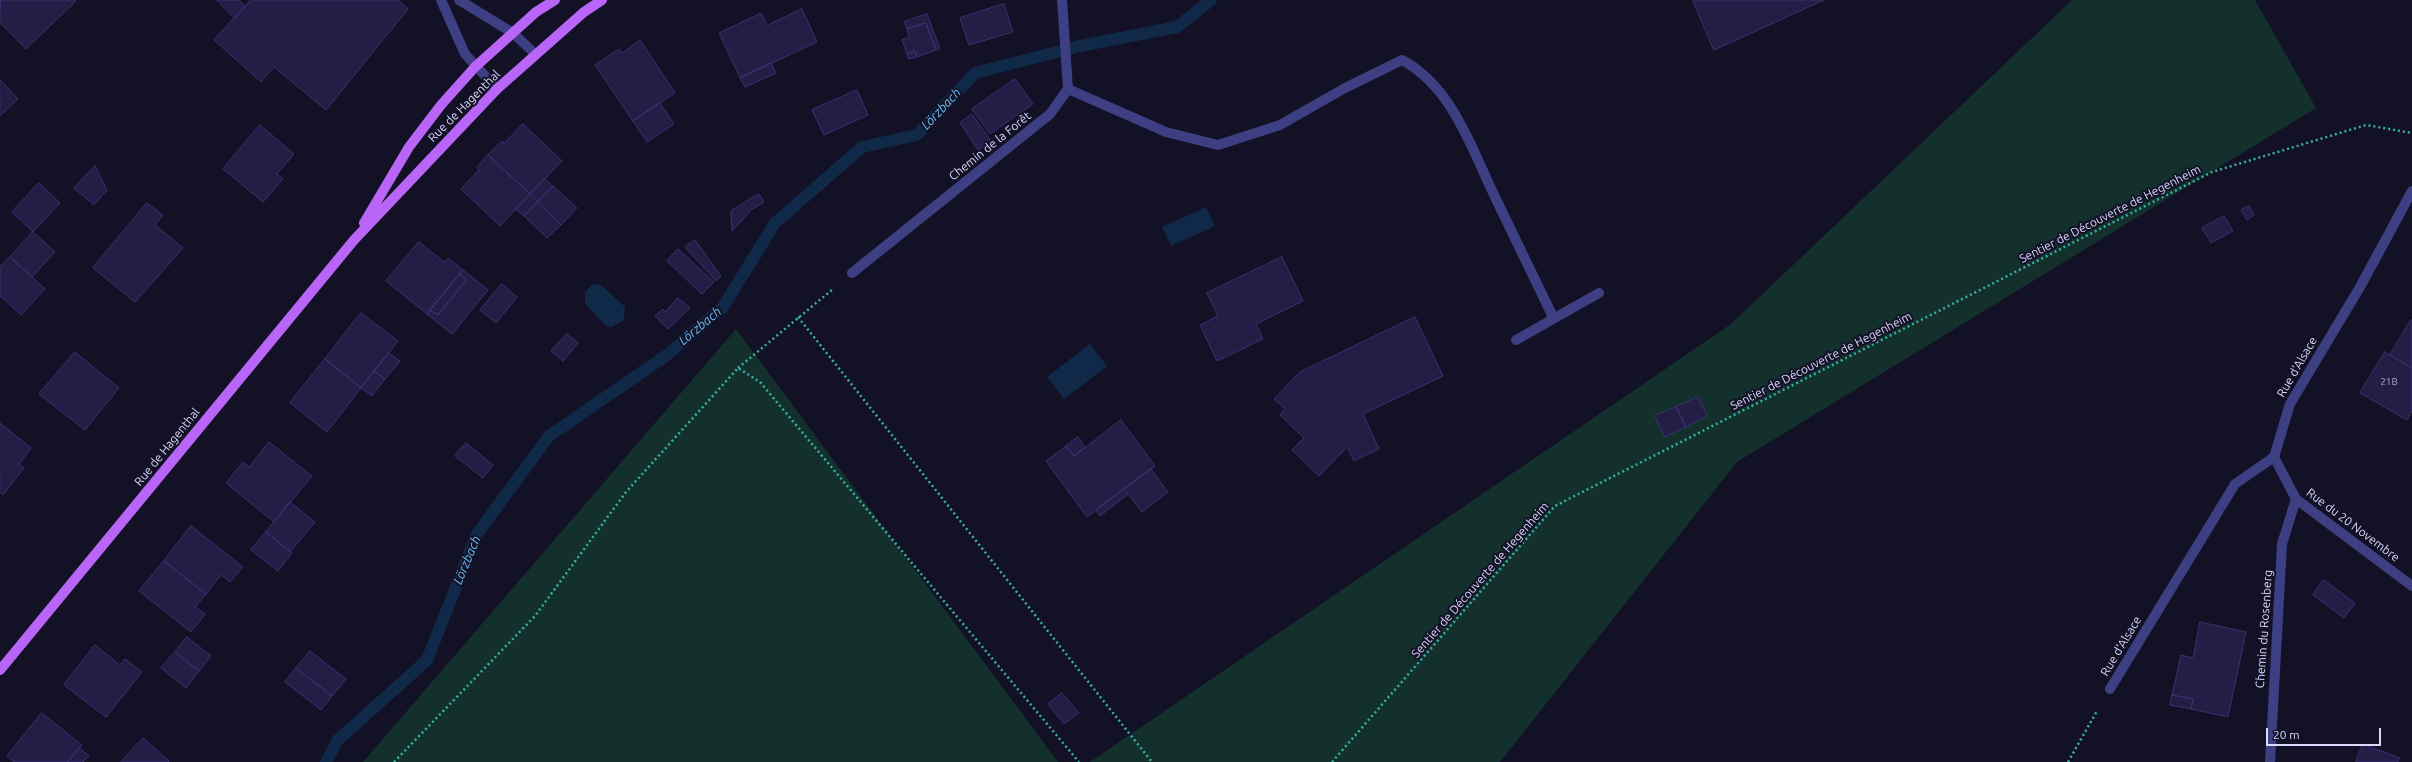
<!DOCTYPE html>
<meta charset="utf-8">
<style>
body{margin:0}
#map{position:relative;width:2412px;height:762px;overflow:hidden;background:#131126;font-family:Ubuntu,sans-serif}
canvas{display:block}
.scale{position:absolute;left:2266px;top:728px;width:115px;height:18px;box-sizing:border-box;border:2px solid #dad8fd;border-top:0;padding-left:5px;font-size:12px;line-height:14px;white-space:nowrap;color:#dad8fd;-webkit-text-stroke:3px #131126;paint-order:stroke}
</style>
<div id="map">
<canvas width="2412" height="762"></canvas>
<div class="scale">20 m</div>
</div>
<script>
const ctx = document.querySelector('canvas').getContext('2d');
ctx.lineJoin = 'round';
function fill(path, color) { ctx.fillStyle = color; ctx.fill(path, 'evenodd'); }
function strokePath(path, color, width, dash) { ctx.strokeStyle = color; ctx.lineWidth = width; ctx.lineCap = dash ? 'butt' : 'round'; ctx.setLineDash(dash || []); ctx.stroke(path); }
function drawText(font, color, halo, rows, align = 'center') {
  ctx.font = font + ' Ubuntu,sans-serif'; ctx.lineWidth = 4; ctx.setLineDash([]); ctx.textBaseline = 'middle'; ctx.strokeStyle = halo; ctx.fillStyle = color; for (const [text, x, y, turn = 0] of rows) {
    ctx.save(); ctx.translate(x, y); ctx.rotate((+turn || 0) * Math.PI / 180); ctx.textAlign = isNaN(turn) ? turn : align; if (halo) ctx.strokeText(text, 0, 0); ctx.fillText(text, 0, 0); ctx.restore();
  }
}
const green = new Path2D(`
 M2072 0H2255L2316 108 1737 462 1500 762H1090L1731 324Z
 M736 329 1058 762H363Z`);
const water = new Path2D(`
 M1206 207 1215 226 1171 246 1162 227Z
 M600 284 625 307 624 320 612 327 606 326 585 304V292L592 285Z
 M1090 344 1107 366 1064 399 1047 377Z`);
const stream = new Path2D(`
 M326 762 338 740 427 660 477 534 549 436 667 355 723 307 775 223 862 147 917 135 975 73 1080 46 1177 27 1211 0`);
const building = new Path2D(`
 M1 0H75L76 1 26 49 0 23Z
 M217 0H239L245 7 235 18Z
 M251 0H398L408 9 326 110 274 67 261 82 214 40Z
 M1693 0H1824L1714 50Z
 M1004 4 1013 32 969 45 960 18Z
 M802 9 817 42 740 78 719 33 761 13 767 25Z
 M927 14 940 49 936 50 926 23 907 29 904 22Z
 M926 23 936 50 917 57 915 51 907 54 902 40 909 37 907 29Z
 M640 40 675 93 633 121 595 65 619 49 622 53Z
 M915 51 917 57 909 59 907 54Z
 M771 63 776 73 745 87 740 78Z
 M1015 79 1033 104 990 134 972 109Z
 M0 80 18 99 0 116Z
 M857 90 868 115 824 135 812 110Z
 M660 103 674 124 647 142 633 121Z
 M972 114 991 141 978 150 960 123Z
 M523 124 562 161 530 194 488 155 502 141 504 143Z
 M260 125 294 154 277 174 283 179 263 202 223 169Z
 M488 155 530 194 500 226 461 189 479 170 477 168Z
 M95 166 107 190 94 205 74 188Z
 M545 179 553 186 538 202 530 194Z
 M39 183 60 203 33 232 12 212Z
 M553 186 577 208 561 225 538 202Z
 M530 194 538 202 524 216 516 209Z
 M759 194 764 202 751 210 732 231 731 211Z
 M538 202 561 225 547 238 524 216Z
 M147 203 163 215 155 225 183 248 135 302 93 268Z
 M2249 206 2254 215 2247 220 2241 210Z
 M2224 216 2233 231 2211 243 2202 228Z
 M33 232 55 252 32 277 10 257Z
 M695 240 721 276 716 281 685 247Z
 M419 242 444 262 448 258 463 270 427 314 386 281Z
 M678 249 714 282 702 294 667 261Z
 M10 257 45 289 21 315 0 296V267Z
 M1282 257 1303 301 1256 324 1263 339 1217 361 1200 325 1218 316 1207 293Z
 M463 270 488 290 452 334 427 314 430 310 438 315 466 280 460 274Z
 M460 274 466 280 438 315 430 310Z
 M502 284 517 297 496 323 480 310Z
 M678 298 690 308 668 329 655 316 663 309 665 312Z
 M361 313 398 341 361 388 325 359Z
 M1415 317 1443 376 1363 414 1379 449 1354 461 1347 447 1319 476 1292 450 1304 438 1280 415 1285 409 1274 399 1300 372Z
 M2411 320H2412V368L2390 355Z
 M567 334 578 343 563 361 551 351Z
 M75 352 119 388 85 430 39 394Z
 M2385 352 2412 368V411L2407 420 2360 393Z
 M389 353 400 361 385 379 374 371Z
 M325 359 361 388 327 432 290 403Z
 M374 371 385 379 372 396 361 388Z
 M1698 397 1707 416 1686 427 1676 407Z
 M1676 407 1686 427 1665 437 1655 416Z
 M1121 420 1155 466 1087 517 1046 461 1066 446 1074 456Z
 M0 423 31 448 19 464 24 468 3 495 0 492Z
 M1078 437 1085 447 1074 456 1066 446Z
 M269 442 312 476 274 522 226 483 243 462 249 467Z
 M466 443 493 465 483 478 455 456Z
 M1151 469 1168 492 1142 512 1124 489Z
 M1124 489 1128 494 1100 516 1096 510Z
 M290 502 315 522 290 552 266 532Z
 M191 526 243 567 230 582 221 575 206 594 164 561Z
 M266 532 292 553 278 571 251 550Z
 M164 561 206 594 195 607 205 614 191 632 139 591Z
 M2324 580 2355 603 2344 618 2313 595Z
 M2200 622 2246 632 2228 717 2191 709 2193 699 2172 695 2181 655 2193 658Z
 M187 637 211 656 199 671 175 652Z
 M95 645 120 665 125 659 142 672 106 717 64 685Z
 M310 651 346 679 332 696 296 668Z
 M175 652 199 671 186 688 161 668Z
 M296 668 332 696 321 710 285 682Z
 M1062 693 1079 713 1064 724 1048 704Z
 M2172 695 2193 699 2191 709 2170 705Z
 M42 713 82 745 68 762H14L7 756Z
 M143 738 169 761 168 762H121Z
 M2363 744 2400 758 2398 762H2356Z
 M79 748 89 756 83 762H68Z`);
const path = new Path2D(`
 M798 317 1152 762
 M738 368 833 289
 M394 762 535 616 626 492 738 368 760 382 1079 762
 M1332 762 1555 506 2212 172 2366 125 2412 133
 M2068 762 2097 711`);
const minor = new Path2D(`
 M441 0 465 54 497 89
 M459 0 513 33 535 54
 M1068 89 1166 132 1218 145 1280 125 1345 88 1402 60C1453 87 1472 150 1496 199 1515 238 1534 278 1553 317
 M852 273 1050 114 1068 89 1062 0
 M1516 340 1599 293
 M2274 457 2296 499 2412 586
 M2110 689 2235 484 2274 457 2290 404 2360 287 2412 191
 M2270 762 2282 544 2296 499`);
const major = new Path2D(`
 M364 223 409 147 441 105 475 67 536 12 555 0
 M0 670 354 240 497 89 584 12 602 0`);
const numberNames = [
 ["21B",2389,382]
];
const streetNames = [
 ["Rue de Hagenthal",464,106,-45],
 ["Chemin de la Forêt",990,146,-39],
 ["Sentier de Découverte de Hegenheim",2110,214,-27],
 ["Sentier de Découverte de Hegenheim",1821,361,-27],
 ["Rue d'Alsace",2297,367,-60],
 ["Rue de Hagenthal",167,447,-51],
 ["Rue du 20 Novembre",2353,525,37],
 ["Sentier de Découverte de Hegenheim",1480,580,-49],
 ["Chemin du Rosenberg",2264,629,-86],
 ["Rue d'Alsace",2121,646,-59]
];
const waterNames = [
 ["Lörzbach",941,109,-47],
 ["Lörzbach",700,326,-40],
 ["Lörzbach",467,560,-67]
];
fill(green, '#14302d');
fill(water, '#112949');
strokePath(stream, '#112949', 12);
fill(building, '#241e46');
strokePath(building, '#3a3171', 1);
strokePath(path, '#36b2a5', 2.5, [2, 3]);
strokePath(minor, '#3e3f82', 10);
strokePath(major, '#b965f7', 10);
drawText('10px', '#acaacf', null, numberNames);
drawText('12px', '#dad8fd', '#131126', streetNames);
drawText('italic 13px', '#6bbef7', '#131126', waterNames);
</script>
